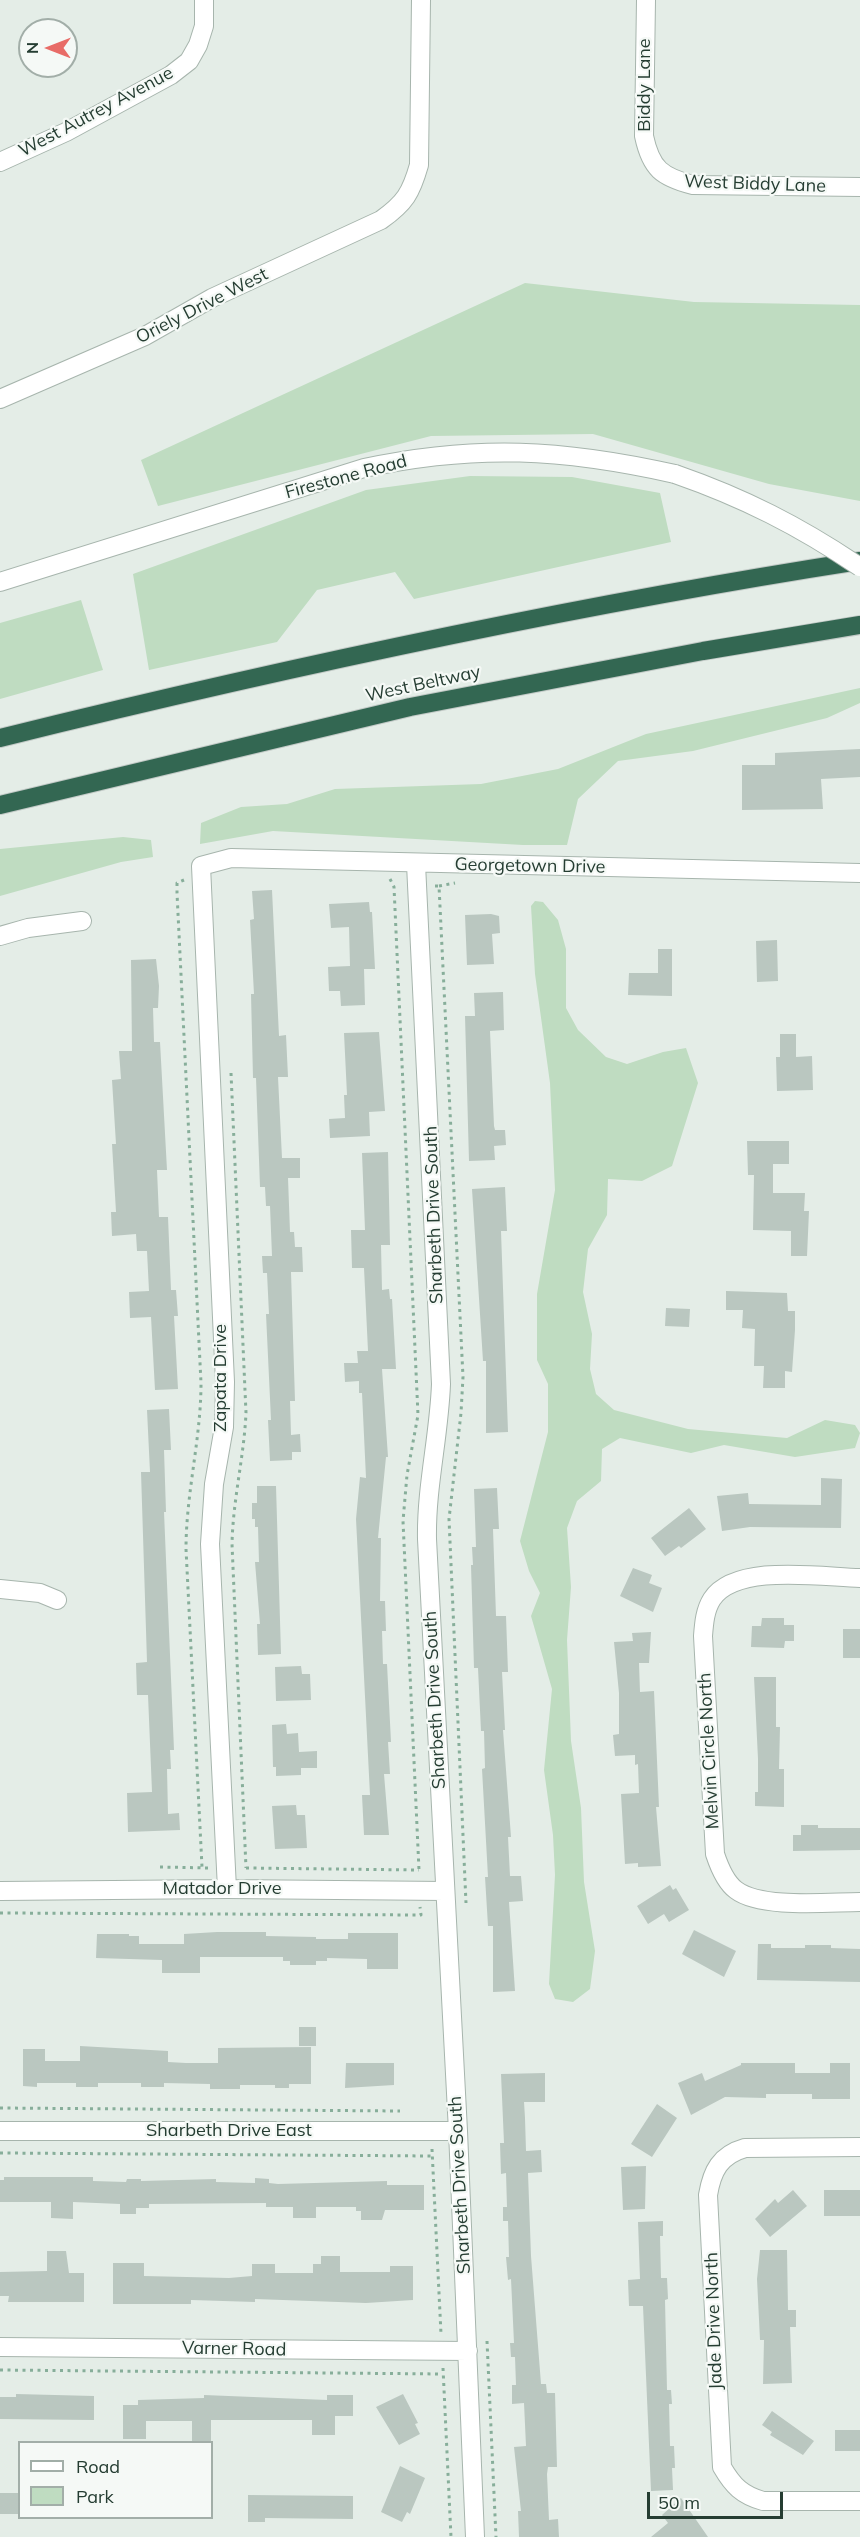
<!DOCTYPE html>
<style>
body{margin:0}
#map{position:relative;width:860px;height:2537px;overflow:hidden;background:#e4ede7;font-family:Mulish,sans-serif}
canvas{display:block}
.legend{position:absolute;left:18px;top:2441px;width:195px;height:78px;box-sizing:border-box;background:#f5f9f6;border:2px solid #a2aea8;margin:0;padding:8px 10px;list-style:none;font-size:18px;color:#253d32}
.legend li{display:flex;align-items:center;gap:12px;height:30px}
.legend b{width:30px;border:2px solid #a2aea8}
.north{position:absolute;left:18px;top:18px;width:60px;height:60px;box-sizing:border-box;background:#f5f9f6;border:2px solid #a2aea8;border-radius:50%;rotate:270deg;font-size:16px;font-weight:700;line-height:24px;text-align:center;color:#253d32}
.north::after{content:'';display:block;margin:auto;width:21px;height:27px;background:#e86c67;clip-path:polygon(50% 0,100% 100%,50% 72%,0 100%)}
.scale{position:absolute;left:647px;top:2492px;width:136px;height:27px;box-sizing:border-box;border:3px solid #253d32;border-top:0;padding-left:8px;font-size:18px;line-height:21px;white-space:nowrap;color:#253d32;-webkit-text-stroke:4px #f5f9f6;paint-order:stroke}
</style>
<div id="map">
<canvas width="860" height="2537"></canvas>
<ul class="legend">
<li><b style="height:8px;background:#fff"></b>Road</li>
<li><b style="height:16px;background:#bfdcc1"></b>Park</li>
</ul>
<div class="north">N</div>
<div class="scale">50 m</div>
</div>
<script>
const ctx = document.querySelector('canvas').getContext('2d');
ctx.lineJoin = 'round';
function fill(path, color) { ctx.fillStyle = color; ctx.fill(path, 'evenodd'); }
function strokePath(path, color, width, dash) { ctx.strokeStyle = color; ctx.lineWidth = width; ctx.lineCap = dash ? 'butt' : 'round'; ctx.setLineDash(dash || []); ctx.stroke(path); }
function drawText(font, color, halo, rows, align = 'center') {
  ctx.font = font + ' Mulish,sans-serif'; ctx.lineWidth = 4.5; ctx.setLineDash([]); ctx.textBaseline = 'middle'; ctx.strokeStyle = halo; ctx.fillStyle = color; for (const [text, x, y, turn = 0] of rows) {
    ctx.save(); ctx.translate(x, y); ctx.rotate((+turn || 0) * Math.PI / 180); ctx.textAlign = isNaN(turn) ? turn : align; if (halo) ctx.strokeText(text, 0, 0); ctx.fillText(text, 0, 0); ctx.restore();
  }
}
const green = new Path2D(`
 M525 283 694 302 860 305V501L769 484 593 434 431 436 158 506 141 460Z
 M470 476 572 477 660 493 671 542 414 599 395 572 317 590 277 642 149 670 133 574 366 490Z
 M81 600 103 670 0 699V623Z
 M860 688V703L827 718 693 751 618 761 578 799 567 845H523L273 831 200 844 201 823 241 807 287 804 335 789 481 784 558 769 646 734Z
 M123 837 151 840 153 857 121 862 0 896V849Z
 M535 901 543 902 558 920 566 949V1008L578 1030 606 1057 627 1064 663 1052 686 1048 698 1083 672 1166 642 1181 608 1179 607 1215 588 1249 583 1292 592 1334 590 1369 596 1394 614 1410 688 1429 787 1438 825 1420 855 1425 860 1433 855 1448 795 1457 724 1445 691 1453 620 1438 602 1449 601 1481 577 1501 567 1528 571 1587 567 1640 571 1741 581 1808 584 1882 595 1951 590 1989 573 2002 555 1999 549 1984 555 1875 553 1835 544 1770 552 1689 531 1616 540 1593 529 1571 520 1541 548 1432V1384L537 1360V1294L555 1190 550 1083 535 974 531 906Z`);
const building = new Path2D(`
 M860 749V777L821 779 823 809 742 810V765H775V753Z
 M272 890 279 1036 286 1035 288 1077H278L282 1158H300V1178H288L290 1232H294L295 1247H302L303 1272H291L295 1401H290L291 1435 300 1434 301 1452H292V1460L270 1461 268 1420H271L266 1314H269L267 1273H263L262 1256H272L270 1206H266L265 1187H260L256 1078H253L251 994H254L250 920 254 919 252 891Z
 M369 902 370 912H372L375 969H364L365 1005 341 1006 340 991H329L328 967 350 966 349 927 331 928 329 904Z
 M491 914 499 916 500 933 492 934 494 964 467 965 465 915Z
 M777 940 778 981 757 982 756 941Z
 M658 949H672V996L628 995 629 973H658Z
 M156 959 159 986 158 1008H153L154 1042H160L167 1170H157L159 1217H168L171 1290H176L178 1316H174L178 1389 155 1390 151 1317 130 1318 129 1292 149 1291 147 1251H137L136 1234 112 1236 111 1212H116L112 1144H116L112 1080 121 1079 119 1051H132L131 960Z
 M503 992 504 1030 490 1031 494 1126 495 1130H505L506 1145 494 1146 495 1160 469 1161 465 1016H475L474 993Z
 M379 1032 385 1111 369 1112 370 1136 330 1138 329 1119 345 1118 344 1095H347L344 1033Z
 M780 1034H796V1057L812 1056 813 1090 777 1091 776 1057H780Z
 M747 1141H789V1164H773V1193H805L804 1211H809L807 1256H791V1231L753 1230 754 1175H748Z
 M388 1152 390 1245H381L382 1290 389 1289 390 1299H392L396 1369H382L388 1457H386L378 1538H381L380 1601H385L386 1631H382L383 1664H387L391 1742H388L390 1774H384L389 1835H364L362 1795H370L356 1519 360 1477 366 1478 362 1393H359V1381L345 1382 344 1363H358L357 1351H368L364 1268H352L351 1230H365L362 1153Z
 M505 1187 507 1231H501L508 1432 486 1433V1361H483L472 1189Z
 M726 1291 787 1293 788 1311H795V1330L792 1372 785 1371V1388H763L764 1366H754L755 1329 742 1328 743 1310H726Z
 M666 1308 690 1309 689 1327 665 1326Z
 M169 1409 171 1450H164L166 1512H164L174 1750H170L171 1769H167L168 1814 179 1813 180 1830 128 1832 127 1793 152 1792 148 1695H137L136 1663 147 1662 141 1472H150L147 1410Z
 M821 1478 842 1479 841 1528 750 1527 722 1531 717 1496 748 1493 749 1504 821 1505Z
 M257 1486H276L281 1654 258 1655 257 1624H260L255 1562H259L258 1527H255V1519H252V1503H257Z
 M497 1488 499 1529H493L496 1616H506L508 1672H502L505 1730H503L511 1837H508L510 1876H521L523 1901 509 1902 515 1991 493 1992V1926H488L485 1877H488L482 1769 485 1768 484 1731H481L478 1668H474L471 1565H473L472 1547H476L474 1489Z
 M689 1508 706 1529 681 1548 679 1546 665 1556 651 1538Z
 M633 1568 652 1575 649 1583 662 1588 653 1612 620 1596Z
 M762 1618H784V1625H794V1641H785L784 1648 751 1647 752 1626H761Z
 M843 1629H860V1658H843Z
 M651 1632 649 1663H639L640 1692 654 1691 659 1807H656L661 1866 638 1867V1863L625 1864 621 1794 639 1793 638 1764 635 1765V1755L615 1756 613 1735 619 1734V1693L614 1642 633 1641 632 1633Z
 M301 1666 302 1674H310L311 1700 276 1701 275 1667Z
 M754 1677H776V1727H780L779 1769H784V1807L755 1806V1792H758V1759Z
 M286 1724 287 1734 298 1733 299 1752 317 1751V1768H301V1775L276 1776V1767H273L272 1725Z
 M296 1805 297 1815H305L307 1848 275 1849 272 1806Z
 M801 1825H818V1828H860V1850L793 1851V1835H801Z
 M670 1885 673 1890 676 1888 689 1910 669 1922 664 1914 648 1924 637 1906Z
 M694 1930 736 1951 724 1977 682 1954Z
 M217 1932H266V1936L316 1937V1939H348V1933H398V1969H367V1959L327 1958V1961H316V1965H290V1961H283V1957H200V1973H162V1960L96 1958 97 1934H129V1936H139V1944H184V1934Z
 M758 1944H771V1948H805V1945H831V1948L860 1949V1982L757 1980Z
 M299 2027H316V2046H299Z
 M80 2046 168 2051V2062L186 2063H218V2048L311 2047V2084H289V2088H275V2085H240V2089H210V2084L164 2083V2087H141V2083H98V2087H76V2083H37V2087L23 2086V2049H45V2061H80Z
 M346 2063H394V2085L345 2088Z
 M741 2063H795V2073H830V2063H850V2099H812V2094H766V2098L725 2097 691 2115 678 2083 702 2073 705 2081 741 2065Z
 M545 2073V2102H524L525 2118 526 2151 541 2150 542 2172 528 2173 531 2256 541 2384H546L547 2393H555L557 2467H548L547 2474 549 2520 558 2519 559 2537H519L518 2511H521L514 2447 526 2446 524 2403 512 2404V2385H516L515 2357H511L510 2343H514L511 2279 508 2280 506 2257H509L508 2221H503V2207H507L506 2173 501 2174 500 2143H504L501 2074Z
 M657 2104 677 2118 652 2157 631 2144Z
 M646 2166 645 2209 623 2210 621 2167Z
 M4 2177H93V2181L126 2182 127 2179H141V2181L216 2179V2182L255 2183V2178L269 2179V2183L278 2184 387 2181V2185H424V2210H385L382 2220H361V2211H356V2207H316V2218H293V2207H266V2203L149 2204V2208H136V2214H120V2204L73 2202V2219L51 2218V2202H0V2180H4Z
 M793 2190 807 2206 770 2237 755 2219 775 2199 778 2203Z
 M824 2190H860V2216H824Z
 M663 2221V2236H660L661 2278H667L668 2299 665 2300 667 2390H671L672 2404H669L670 2446H674L675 2468H672L673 2490 651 2491 643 2306H629L628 2280 640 2279 638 2222Z
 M760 2250H787L788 2310H796V2327H790L792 2383 763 2384 764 2340H760L757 2279Z
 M47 2251H66L69 2273H84V2302H8L9 2296H0V2272L47 2271Z
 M321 2256H340V2272H390V2266H413V2300L366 2303 255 2299V2302L191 2300V2304H113V2263H144V2276L229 2278 252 2276V2264H275V2273H313V2264H321Z
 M16 2394 94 2396V2420L0 2419V2397H16Z
 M403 2394 418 2423 415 2424 420 2434 399 2445 376 2407Z
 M204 2395 327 2400V2395H353V2416H335V2435H312V2420H211V2441H192V2421H146V2439H123V2405H138V2400L204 2398Z
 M772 2411 814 2441 803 2455 770 2435 772 2432 762 2425Z
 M835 2430H860V2451H835Z
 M400 2466 425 2478 410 2514 407 2512 402 2522 381 2512Z
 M0 2493H20V2514H0Z
 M248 2495 353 2496V2519L265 2518V2522H248Z
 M681 2498 708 2537H651L668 2523 662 2515Z`);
const path = new Path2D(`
 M390 879 394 887 418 1415 407 1475 403 1521 419 1870
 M184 880 177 883V893L201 1383C201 1439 186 1493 186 1549L202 1867
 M435 886H439L463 1377 461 1413 449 1519 466 1903
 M439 886 455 883
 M231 1073 246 1413C244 1457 233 1499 232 1544L246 1868
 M160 1867 210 1868
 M246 1868 419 1870
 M0 1913 421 1915 420 1907
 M0 2108 400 2111
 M432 2149 441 2334
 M0 2153 433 2156
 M487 2341 496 2537
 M443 2368 451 2537
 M0 2370 442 2374`);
const minor = new Path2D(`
 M646 0 644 136C651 169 662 177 693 185L860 187
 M0 162 66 132 171 75 189 61 198 45 204 26V0
 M0 399 145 336 212 298 381 220C405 203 411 193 419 165L421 0
 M0 582 364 468C477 444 563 449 675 474
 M416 864 441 1384C439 1437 426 1487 427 1539L458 2131 475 2537
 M0 936 28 928 82 921
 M860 1578C821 1577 736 1563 712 1599 705 1610 704 1623 703 1636L715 1854C719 1866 725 1882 736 1890 761 1909 829 1902 860 1902
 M0 1589 40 1593 57 1600
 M227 1889 210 1544 214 1484 224 1427 225 1382 201 866 231 858 860 873
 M0 1891 227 1889 445 1891
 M0 2131H458
 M860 2147 745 2148C720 2155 712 2171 708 2195L722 2467C733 2486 742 2495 763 2501H860
 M0 2347 468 2351`);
const highway = new Path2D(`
 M0 738C284 668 570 606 860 561
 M0 805 410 707 703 651 860 625`);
const minorBridge = new Path2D(`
 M675 474C744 498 799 526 860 567`);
const streetNames = [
 ["Biddy Lane",645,85,-90],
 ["West Autrey Avenue",96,112,-28],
 ["West Biddy Lane",755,184,2],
 ["Oriely Drive West",202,306,-27],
 ["Firestone Road",346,477,-15],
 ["West Beltway",423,684,-12],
 ["Georgetown Drive",530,866,1],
 ["Sharbeth Drive South",434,1215,-92],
 ["Zapata Drive",221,1378,-90],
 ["Sharbeth Drive South",435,1700,-93],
 ["Melvin Circle North",709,1751,-93],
 ["Matador Drive",222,1889],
 ["Sharbeth Drive East",229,2131],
 ["Sharbeth Drive South",460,2185,-93],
 ["Jade Drive North",714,2321,-92],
 ["Varner Road",234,2349,1]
];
fill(green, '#bfdcc1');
fill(building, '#bac7c0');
strokePath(minor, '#a7b5ad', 20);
strokePath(highway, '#c2c9c6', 20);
strokePath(path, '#87ae9a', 3, [3, 4.5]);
strokePath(minor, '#fff', 18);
strokePath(highway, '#336752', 18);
strokePath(minorBridge, '#a7b5ad', 20, []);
strokePath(minorBridge, '#fff', 18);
drawText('18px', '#253d32', '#f5f9f6', streetNames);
</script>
